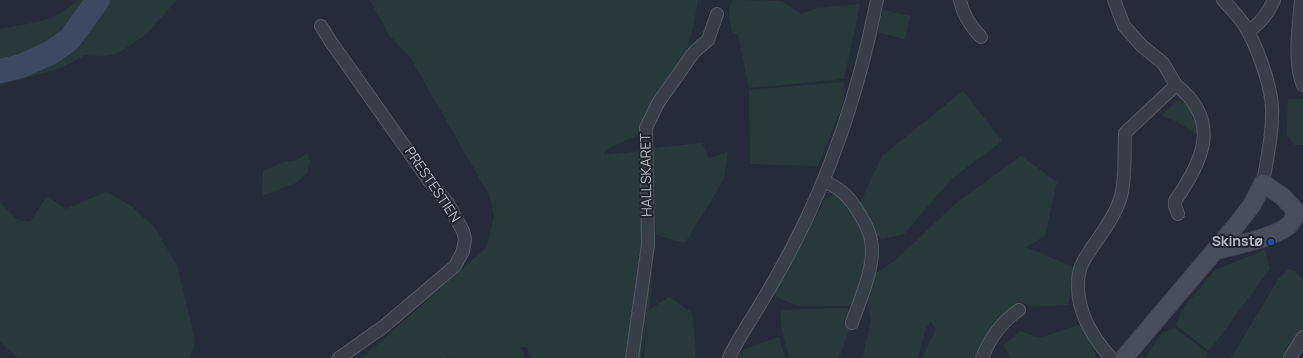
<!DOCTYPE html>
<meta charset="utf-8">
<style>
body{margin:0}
canvas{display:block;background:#252c39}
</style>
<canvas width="1303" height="358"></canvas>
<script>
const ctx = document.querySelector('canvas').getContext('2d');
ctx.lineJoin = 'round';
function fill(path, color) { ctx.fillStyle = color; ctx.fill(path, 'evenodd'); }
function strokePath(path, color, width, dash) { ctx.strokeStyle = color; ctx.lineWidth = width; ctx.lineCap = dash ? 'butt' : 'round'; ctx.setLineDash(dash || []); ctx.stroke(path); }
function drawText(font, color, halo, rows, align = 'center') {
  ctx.font = font + ' Manrope,sans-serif'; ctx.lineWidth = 4; ctx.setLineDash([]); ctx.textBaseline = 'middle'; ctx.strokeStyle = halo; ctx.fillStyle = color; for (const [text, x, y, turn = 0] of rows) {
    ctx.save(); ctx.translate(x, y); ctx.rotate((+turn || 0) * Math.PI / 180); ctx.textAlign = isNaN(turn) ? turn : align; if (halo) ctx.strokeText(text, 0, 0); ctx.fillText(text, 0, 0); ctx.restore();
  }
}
const green = new Path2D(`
 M78 0H177L144 36 118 53 105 56 85 55 59 69 0 85V77L20 75 59 41 39 53 0 62V29C29 23 56 23 78 0Z
 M370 0H698L694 23 686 53 649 130 605 150 604 155 642 151C647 202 657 259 649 310L669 297 692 313 696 352 695 358H644L647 321 641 358H532L526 347H520L525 358H449L453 355 446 358H362L487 247 494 216 490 197 410 57 389 35Z
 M732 0 782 1 801 14 817 8 860 4 844 79 749 88 738 35 732 32 729 12Z
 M883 10 910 16 905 39 877 32Z
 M844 82V101L818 166 750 164 749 90Z
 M963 91 1002 141 951 179 904 234 882 239 872 233 867 216 860 203 882 156Z
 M1288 99H1303V145H1295L1287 135Z
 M1176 101C1184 101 1192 109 1196 117 1198 122 1198 130 1199 136L1176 121 1162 116 1167 110Z
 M702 143 709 158 728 152 724 179 685 243 656 235 653 148Z
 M307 154 310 162 307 173 296 183 262 196 263 171 284 162 295 161Z
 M1021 156 1057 182 1045 236 1026 247 1075 268 1068 305 1032 307 1019 301 1016 295 1020 306 978 358H922L936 329 931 322 926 328 918 358H863L871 318 862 282 896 260 955 204Z
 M106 192 130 205 154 227 177 265 195 341 190 358H18L0 342V203L16 219 30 222 47 196 66 209Z
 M833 194 842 196 850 206 867 238 864 276 854 302 848 306H797L774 295 825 200Z
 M1265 250 1270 269 1209 351 1176 325 1182 310 1215 270Z
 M1289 269 1295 271 1303 280V327L1284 358H1231L1279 278Z
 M848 308 849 330 839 358H789L781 325V310Z
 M1082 324 1096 355 1095 358H1010L1004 345 1020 331 1039 338Z
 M1175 328 1208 353 1205 358H1145L1162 333Z
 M779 337 785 358H737L745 349Z`);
const water = new Path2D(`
 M59 40 63 52 20 75 0 77V62L39 53Z`);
const river = new Path2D(`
 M0 71 21 66 50 53 69 40 98 0`);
const street = new Path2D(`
 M960 0C963 15 970 26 981 37
 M1114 0 1124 26 1142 46 1163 63 1176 85
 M1223 0C1230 7 1237 15 1243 23 1256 43 1271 84 1272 107 1273 133 1267 158 1263 183
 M1301 0C1299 24 1293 64 1303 85
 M321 26 331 42 430 182 447 202 463 231 465 239 463 251 455 266 383 327 339 358
 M1248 32C1261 22 1267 15 1274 0
 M824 181C841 189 849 196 859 213 864 221 870 231 871 241 876 266 860 299 852 323
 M632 358 648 245 646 128 658 103 675 79 694 52 708 40 717 14
 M729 358C736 342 746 328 755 313 768 292 780 271 791 250 832 172 860 86 877 0
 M982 358C990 338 1001 322 1019 310
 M1111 358C1093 338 1078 314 1078 286 1078 278 1079 269 1083 262 1095 240 1114 221 1121 196 1126 176 1124 154 1125 133L1176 85C1222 121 1203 161 1175 201V206L1178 214
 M1290 358 1303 337`);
const secondary = new Path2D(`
 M1124 358 1234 228 1252 205 1263 183 1283 197 1295 210C1295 217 1293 222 1288 226 1273 238 1233 246 1214 251`);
const markers = [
 [1271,242,4,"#1a4fb4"]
];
const streetNames = [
 ["HALLSKARET",647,175,-91],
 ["PRESTESTIEN",432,185,56]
];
const poiNames = [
 ["Skinstø",1263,242]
];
fill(green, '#28393b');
fill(water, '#3c4961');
strokePath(river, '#3c4961', 24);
strokePath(street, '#535a65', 14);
strokePath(secondary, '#414853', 19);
strokePath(street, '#383f4a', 12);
strokePath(secondary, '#474e5c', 17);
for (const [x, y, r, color] of markers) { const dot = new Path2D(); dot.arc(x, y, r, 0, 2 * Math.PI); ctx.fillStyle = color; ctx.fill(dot); strokePath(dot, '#1d242f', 1.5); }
drawText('14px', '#b4bac5', '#1d242f', streetNames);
drawText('bold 14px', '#b4bac5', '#1d242f', poiNames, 'right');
</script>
